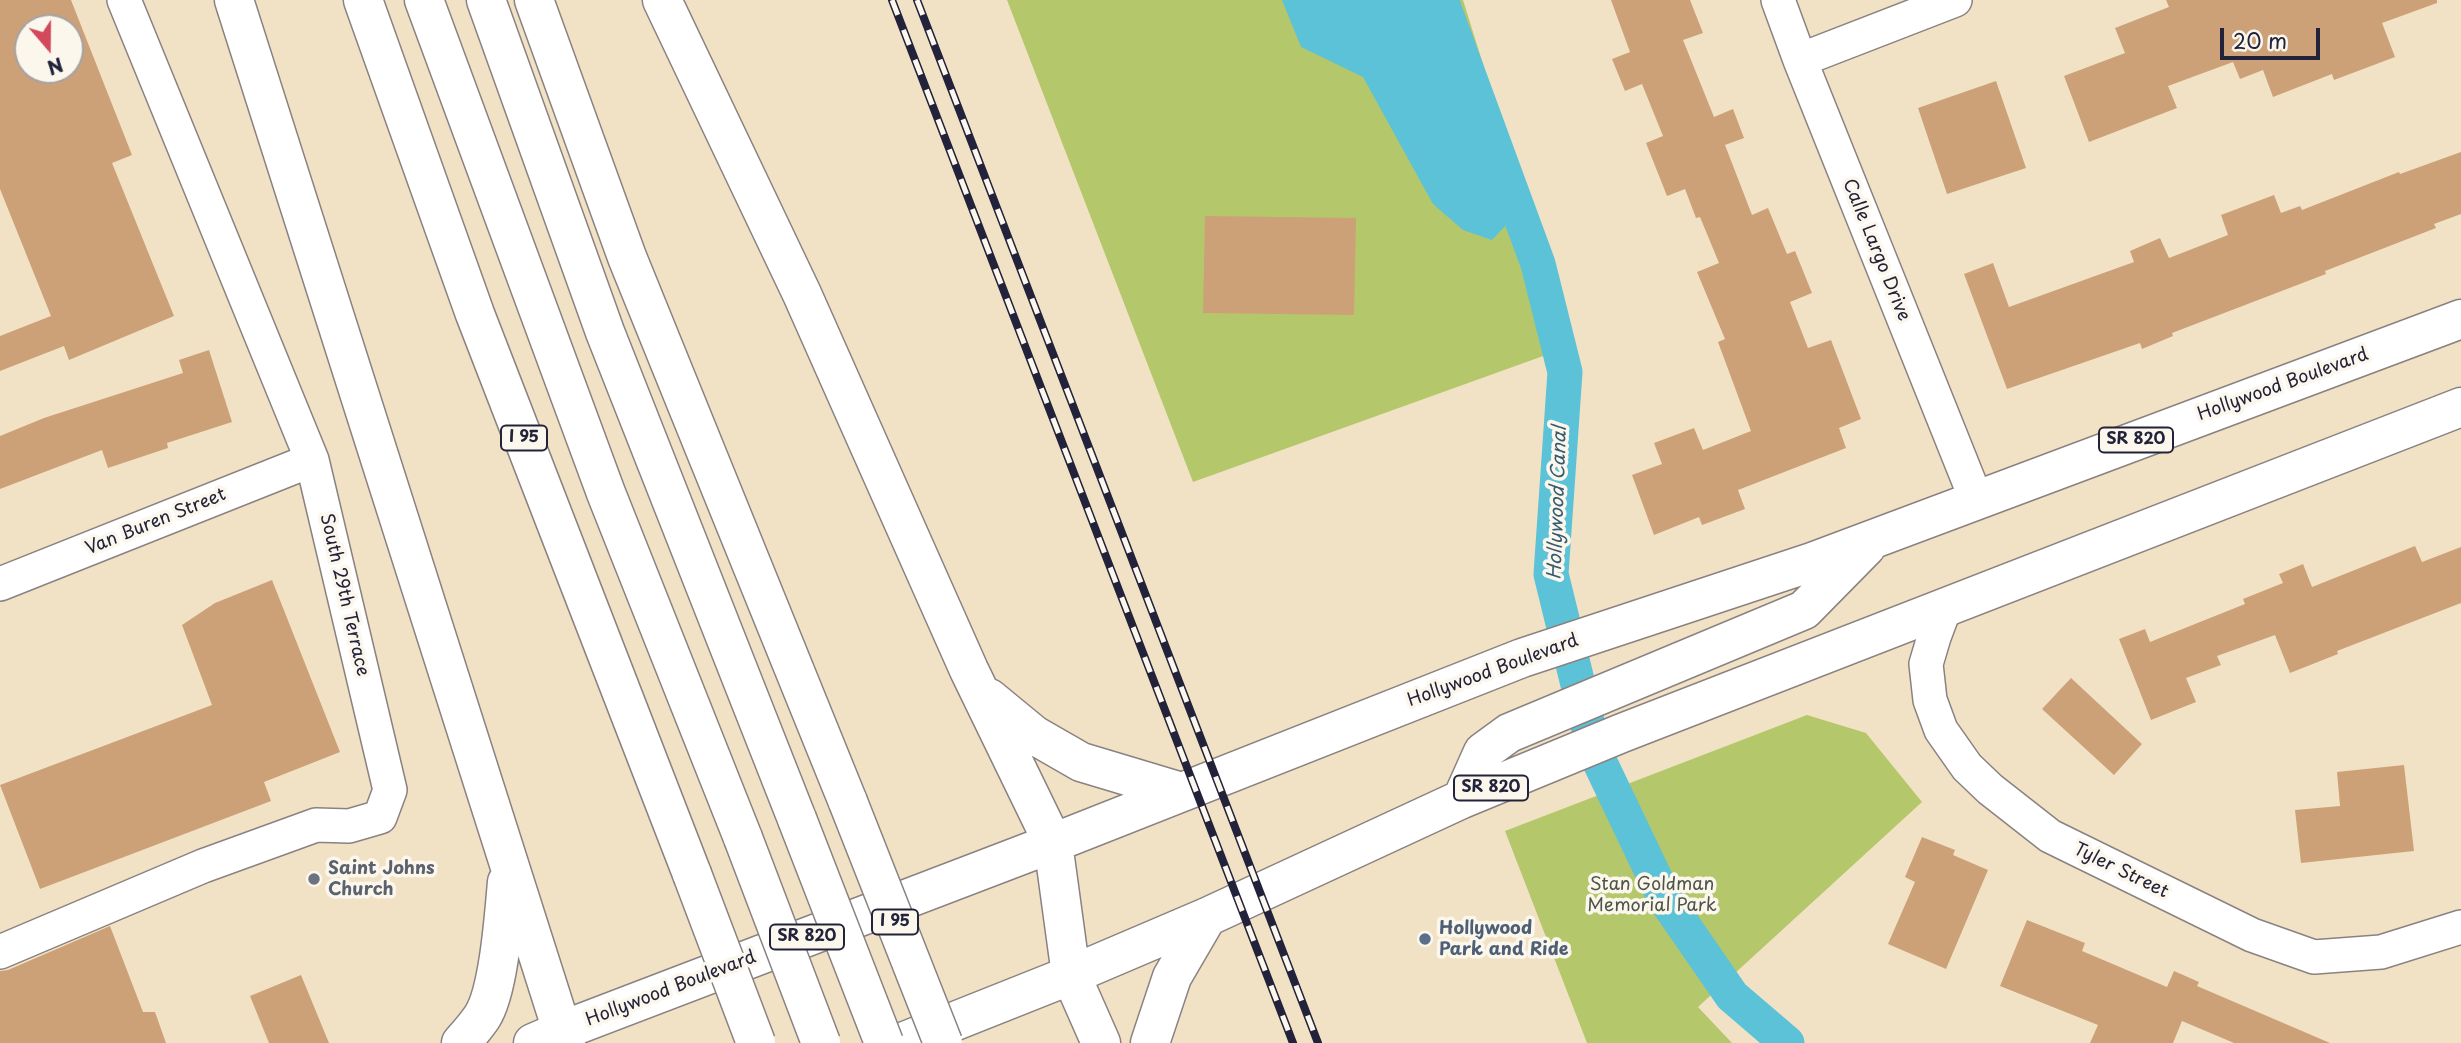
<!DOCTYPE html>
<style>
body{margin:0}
#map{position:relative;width:2461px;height:1043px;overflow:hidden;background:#f2e2c5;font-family:"Playpen Sans",sans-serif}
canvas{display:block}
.north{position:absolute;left:14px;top:14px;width:70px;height:70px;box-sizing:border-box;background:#fbf7ec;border:2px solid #a4a2a5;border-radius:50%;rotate:160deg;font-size:19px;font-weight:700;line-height:28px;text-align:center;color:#22223b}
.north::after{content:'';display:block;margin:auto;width:24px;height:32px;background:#d1495b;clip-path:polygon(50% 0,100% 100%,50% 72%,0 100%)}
.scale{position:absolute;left:2220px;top:28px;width:100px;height:32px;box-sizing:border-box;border:4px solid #22223b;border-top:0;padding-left:9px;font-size:21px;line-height:24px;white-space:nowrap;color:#22223b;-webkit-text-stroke:5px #fbf7ec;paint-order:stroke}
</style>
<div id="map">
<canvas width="2461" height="1043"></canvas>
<div class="north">N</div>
<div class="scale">20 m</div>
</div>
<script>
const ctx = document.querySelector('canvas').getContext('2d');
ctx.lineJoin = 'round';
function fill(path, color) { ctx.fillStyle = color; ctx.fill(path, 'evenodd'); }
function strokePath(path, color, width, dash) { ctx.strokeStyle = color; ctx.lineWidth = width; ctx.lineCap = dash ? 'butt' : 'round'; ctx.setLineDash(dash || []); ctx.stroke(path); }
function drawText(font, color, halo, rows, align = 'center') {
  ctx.font = font + ' "Playpen Sans",sans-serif'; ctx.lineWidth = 7; ctx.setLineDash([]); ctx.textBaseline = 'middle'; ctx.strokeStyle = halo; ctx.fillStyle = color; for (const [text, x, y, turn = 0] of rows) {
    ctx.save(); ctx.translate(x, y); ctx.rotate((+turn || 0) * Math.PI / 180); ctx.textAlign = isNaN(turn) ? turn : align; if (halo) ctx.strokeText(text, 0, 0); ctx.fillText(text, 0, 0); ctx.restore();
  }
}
const green = new Path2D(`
 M1007 0H1463L1571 346 1193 482Z
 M1807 715 1866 733 1922 802 1698 1007 1732 1043H1587L1505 831Z`);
const water = new Path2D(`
 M1282 0H1445L1510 221 1492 240 1463 230 1433 204 1363 77 1301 47Z`);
const canal = new Path2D(`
 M1441 0 1538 264 1565 372 1551 574 1594 750 1665 899 1732 996 1787 1043`);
const building = new Path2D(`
 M0 0H71L132 155 112 163 174 316 69 360 64 346 0 371V336L51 316 0 189ZM28 28H70V70H28Z
 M1611 0H1690L1703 33 1683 40 1714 117 1733 109 1744 138 1725 145 1752 215 1768 208 1787 254 1795 251 1812 293 1790 302 1808 348 1831 340 1861 419 1839 428 1846 448 1738 490 1745 509 1702 525 1699 517 1654 535 1632 475 1662 464 1654 443 1694 428 1703 450 1751 431 1718 342 1725 339 1697 272 1719 263 1700 217 1696 218 1685 189 1667 196 1646 143 1663 136 1642 84 1625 91 1612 59 1630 52Z
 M2166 0H2437V3L2382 23 2395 57 2334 80 2332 74 2273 97 2263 70 2240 79 2233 62 2168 86 2177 108 2089 142 2064 76 2125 53 2115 28 2169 7Z
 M1996 81 2026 168 1947 194 1918 108Z
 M2461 152V214L2434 224 2436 228 2325 271 2326 274 2172 333 2173 336 2142 349 2140 343 2007 389 1964 274 1993 263 2009 307 2134 262 2130 251 2160 238 2169 258 2228 235 2221 215 2274 195 2281 213 2300 206 2302 210 2399 172 2400 174Z
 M1205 216 1356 218 1354 315 1203 313Z
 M209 350 232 422 167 443 168 448 108 468 102 450 0 489V436L44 418 183 373 179 360Z
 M2415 546 2422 562 2461 547V603L2337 651 2338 654 2290 673 2275 635 2217 656 2221 665 2186 678 2196 702 2151 720 2119 639 2145 629 2150 642 2245 604 2243 599 2283 583 2279 574 2303 564 2312 587Z
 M272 580 340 752 264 782 271 801 40 889 0 785 212 705 182 625 215 603Z
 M2071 678 2142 744 2114 775 2042 709Z
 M2404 765 2414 851 2301 863 2295 810 2340 806 2337 772Z
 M1922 837 1955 850 1953 855 1988 870 1946 969 1888 944 1915 882 1905 877Z
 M2027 920 2085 943 2082 951 2167 987 2174 971 2199 982 2197 986 2330 1043H2234L2182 1021 2173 1043H2090L2098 1025 2000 986Z
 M110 926 143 1012H155L166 1043H0V971L8 970Z
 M301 975 329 1043H269L250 996Z`);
const street = new Path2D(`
 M1778 0 1800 60 1976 499
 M1800 60 1955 0
 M0 584 312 460
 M1946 605 1934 637 1926 664 1930 700 1941 730 1967 767 1990 789 2050 836 2252 935 2314 957 2381 952 2461 927
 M0 952 203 866 316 825 349 826 380 817 390 790 312 460 124 0`);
const primary = new Path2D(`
 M533 1043 561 1031`);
const highway = new Path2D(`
 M234 0 566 1043
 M363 0 475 314 692 874
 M424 0 606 493 743 838
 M486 0 605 332 797 819
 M534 0 627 257 848 802
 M662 0 802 294 969 670 1053 843 1071 975 1101 1043
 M989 698 1034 735 1081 762 1181 792
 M1462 799 1483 752 1509 733 1804 610 1866 547
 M561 1031 1053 843 1522 658 1812 562 2461 319
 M461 1043C468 1035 476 1026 482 1017 499 991 504 915 507 882
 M900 1043 1071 975 1207 917 1462 799 1622 733 2461 407
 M1150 1043 1172 977 1207 917`);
const rail = new Path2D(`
 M892 0 1293 1043
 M917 0 1318 1043`);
const highwayBridge = new Path2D(`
 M848 802 943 1043
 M797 819 884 1043
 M743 838 821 1043
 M692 874 756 1043`);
const markers = [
 [314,879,7,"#6b7280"],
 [1425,939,7,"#5c6f8a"]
];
const shields = [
 [524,438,46],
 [2136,440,74],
 [1491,788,74],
 [895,922,46],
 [807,937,74]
];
const shieldNames = [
 ["I 95",524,438],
 ["SR 820",2136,440],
 ["SR 820",1491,788],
 ["I 95",895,922],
 ["SR 820",807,937]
];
const streetNames = [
 ["Calle Largo Drive",1876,250,68],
 ["Hollywood Boulevard",2283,385,-20],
 ["Van Buren Street",156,522,-22],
 ["South 29th Terrace",344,595,77],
 ["Hollywood Boulevard",1493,671,-20],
 ["Tyler Street",2121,871,26],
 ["Hollywood Boulevard",671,989,-21]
];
const worshipNames = [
 ["Saint Johns",328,869],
 ["Church",328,890]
];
const parkNames = [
 ["Stan Goldman",1652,885],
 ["Memorial Park",1652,906]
];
const serviceNames = [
 ["Hollywood",1439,929],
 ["Park and Ride",1439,950]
];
const waterNames = [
 ["Hollywood Canal",1558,503,-88]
];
fill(green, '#b5c76b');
fill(water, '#5bc2d8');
strokePath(canal, '#5bc2d8', 35);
fill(building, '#cca177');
strokePath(street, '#8a8280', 36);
strokePath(primary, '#8a8280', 41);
strokePath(highway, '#8a8280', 41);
strokePath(street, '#fff', 33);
strokePath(primary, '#fff', 38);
strokePath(highway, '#fff', 38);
strokePath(rail, '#22223b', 8);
strokePath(rail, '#fbf7ec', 5, [16]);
strokePath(highwayBridge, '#8a8280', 41, []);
strokePath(highwayBridge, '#fff', 38);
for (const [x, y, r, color] of markers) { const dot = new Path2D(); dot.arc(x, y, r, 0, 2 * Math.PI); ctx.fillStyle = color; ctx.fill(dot); strokePath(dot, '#fbf7ec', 2.5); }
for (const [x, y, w] of shields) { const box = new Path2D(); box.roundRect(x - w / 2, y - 12.5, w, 25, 5); ctx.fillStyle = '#fbf7ec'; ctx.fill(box); strokePath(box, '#22223b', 2); }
drawText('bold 16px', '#22223b', null, shieldNames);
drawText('18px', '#22223b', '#fbf7ec', streetNames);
drawText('bold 18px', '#5b616d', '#fbf7ec', worshipNames, 'left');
drawText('18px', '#4e5449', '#fbf7ec', parkNames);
drawText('bold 18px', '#4e5e75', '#fbf7ec', serviceNames, 'left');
drawText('italic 19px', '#365a72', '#fbf7ec', waterNames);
</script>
